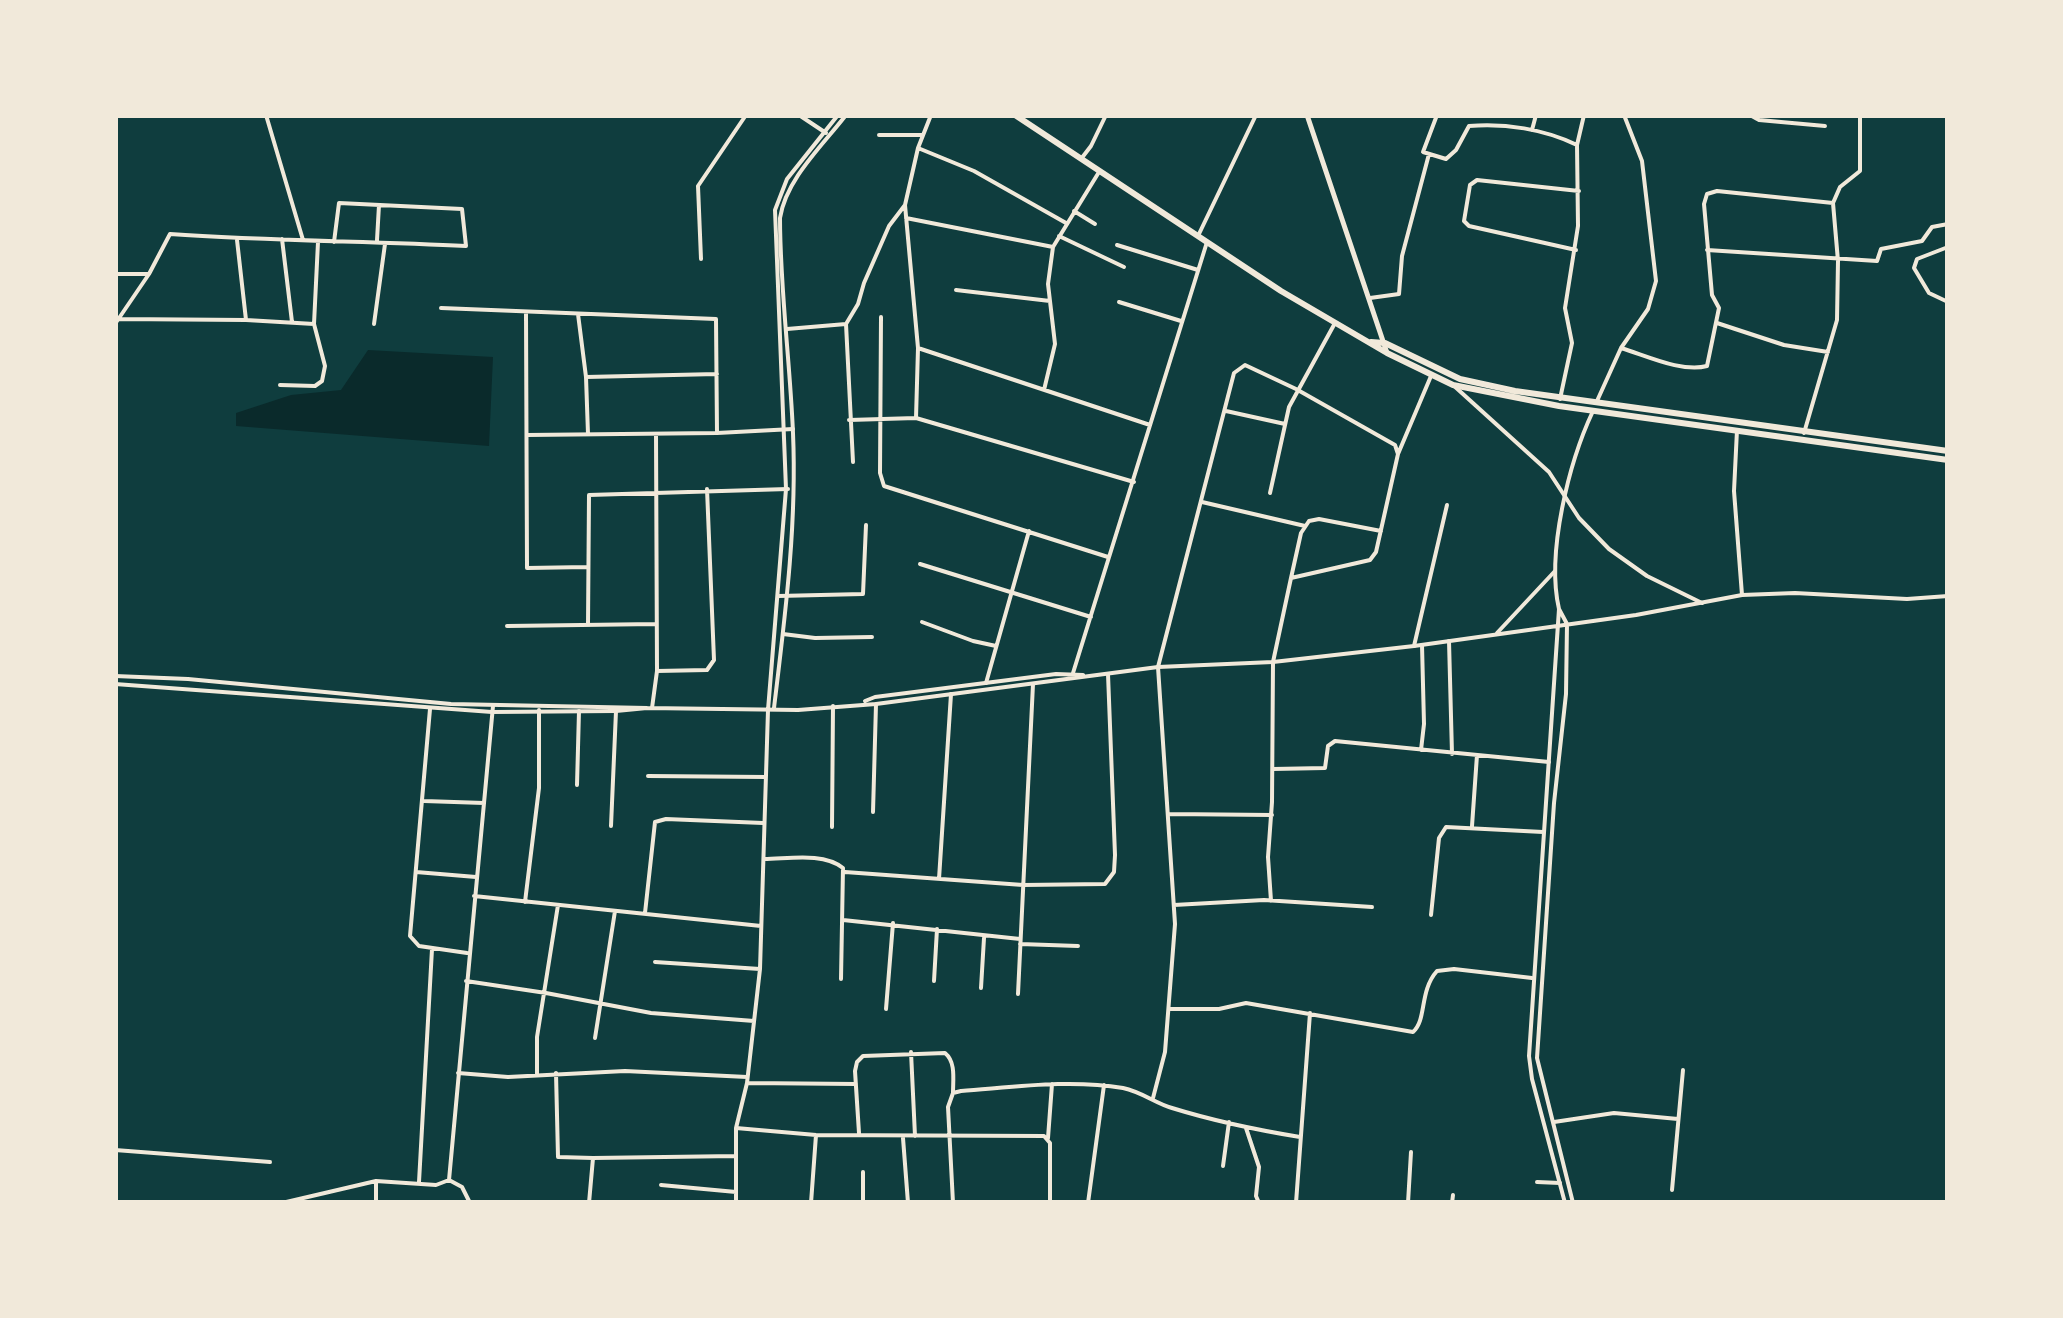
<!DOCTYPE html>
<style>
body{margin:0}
#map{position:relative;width:2063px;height:1318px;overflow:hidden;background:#0f3d3e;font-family:"Source Sans 3",sans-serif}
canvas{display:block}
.frame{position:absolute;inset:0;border:118px solid #f1e9da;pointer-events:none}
</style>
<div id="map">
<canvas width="2063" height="1318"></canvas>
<div class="frame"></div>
</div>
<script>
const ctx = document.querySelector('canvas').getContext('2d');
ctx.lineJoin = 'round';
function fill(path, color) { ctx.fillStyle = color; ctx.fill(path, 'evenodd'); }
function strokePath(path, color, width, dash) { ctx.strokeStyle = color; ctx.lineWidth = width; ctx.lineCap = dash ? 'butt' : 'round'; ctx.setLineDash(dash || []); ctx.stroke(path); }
const water = new Path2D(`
 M368 350 493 357 489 446 236 426V413L291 395 341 390Z`);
const minor = new Path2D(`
 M266 115 303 240
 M799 115 826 133
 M1437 115 1423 152 1446 159 1456 150 1469 126C1505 123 1544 129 1577 145L1578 226 1565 308 1572 343 1560 399
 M1750 115 1759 120 1825 126
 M1532 130 1536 115
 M879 135H923
 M1577 145 1584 115
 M918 148 974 171 1066 223
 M1081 159 1091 146 1106 115
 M1074 211 1095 224
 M906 218 1053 247 1048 284 1055 344 1044 390
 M1059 236 1124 267
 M1198 236 1256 115
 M282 239 292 322
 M237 240 246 320
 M377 240 379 205
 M1117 245 1198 270
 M1053 247 1099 172
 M1948 247 1917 259 1914 268 1929 293 1948 302
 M1576 250 1469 226 1464 221 1470 185 1477 180 1579 191
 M1707 250 1877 261 1881 249 1922 241 1932 227 1948 224
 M701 259 698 186 746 115
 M115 274H149L170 234C269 241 367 241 466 246L462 209 339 203 334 242
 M956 290 1050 301
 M1370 298 1399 294 1402 256 1429 154
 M1119 302 1181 321
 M441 308 716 319 717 433 793 429
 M526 313 527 568 587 567
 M578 314 586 377 588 434
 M881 317 880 473 884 486 1108 557
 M118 319 246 320 314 324
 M1717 323 1784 345 1828 352
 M115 324 149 274
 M374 324 385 244
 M787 329 846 324
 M918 348 1150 425
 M1621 348C1645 355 1682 373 1707 366L1719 308 1712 295 1704 204 1707 194 1717 191 1833 203
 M586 377 717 374
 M280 385 315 386 322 381 325 366 314 324 318 242
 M1453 385 1549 472 1579 518 1609 549 1647 576 1702 603
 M1597 401 1621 348 1648 309 1656 281 1642 161 1624 115
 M1226 411 1285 424
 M916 418 918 348 905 205 918 148 931 115
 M849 420 916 418 1134 482
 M1737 430 1734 491 1742 595
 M1804 433 1837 320 1838 261 1833 203 1840 187 1860 171V115
 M527 435 717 433
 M1398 454 1431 376
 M853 462 846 324 858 304 864 283 889 226 905 205
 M1270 493 1289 407 1335 323
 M1202 502 1305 526
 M920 564 1091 617
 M1291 578 1301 533 1309 521 1319 519 1381 531
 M778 596 863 594 866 525
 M922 622 973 641 996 646
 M588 625 589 495 788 489
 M507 626 656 624
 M1497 633 1555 571
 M783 634 815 638 872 637
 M1449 641 1452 754
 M1414 646 1447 505
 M657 671 707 670 714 660 707 489
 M1073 673 1207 242
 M986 683 1029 531
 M652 708 657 671 656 434
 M430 709 410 936 419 946 467 953
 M1421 750 1424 724 1422 645
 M1273 769 1325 768 1328 746 1335 741 1549 762
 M648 776 766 777
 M577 785 579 711
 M424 801 484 803
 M873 812 876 704
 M1169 814 1272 815
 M611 826 616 711
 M1472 826 1477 755
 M832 827 833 706
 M764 859C788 859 823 852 843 868L841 979
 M416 872 476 877
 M845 872 1023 885 1105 884 1114 872 1115 855 1108 674
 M939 879 951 694
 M474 896 761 926
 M525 902 539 788V710
 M1174 905 1264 900 1372 907
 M645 913 655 822 666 819 763 823
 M1431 915 1439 838 1446 827 1543 832
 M843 920 1020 939
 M1020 944 1078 946
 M655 962 760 969
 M466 981 546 993 651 1013 754 1021
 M934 981 937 929
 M981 988 984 938
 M1018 994 1033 684
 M886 1009 893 923
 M1170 1009H1219L1246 1003 1413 1032C1427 1020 1419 991 1437 971L1454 969 1532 978
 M595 1038 615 911
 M911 1052 915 1136
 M458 1073 508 1077 625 1071 747 1077
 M556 1073 558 1157 593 1158
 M537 1074V1037L558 905
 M747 1083 856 1084
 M1153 1098 1165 1052 1175 924 1158 667 1234 373 1245 365 1296 389 1395 445 1398 454 1376 552 1370 560 1291 578 1273 662 1272 802 1268 857 1271 901
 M1554 1122 1614 1113 1678 1119
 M736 1128 816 1135 1044 1136 1050 1143V1203
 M1246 1128 1259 1167 1256 1196 1259 1203
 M859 1133 855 1071 857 1062 863 1056 945 1053C956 1062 953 1079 953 1093
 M903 1138 908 1203
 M1048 1138 1052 1084
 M115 1150 270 1162
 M1223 1166 1229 1122
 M449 1180 462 1187 470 1203
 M419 1182 432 949
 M1537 1182 1560 1183
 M376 1183V1203
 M661 1185 736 1192
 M1672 1190 1683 1070
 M282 1203 376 1181 436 1185 449 1180 493 706
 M589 1203 593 1158 736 1156
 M736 1203V1128L747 1083 760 969 768 710
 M811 1203 816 1135
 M863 1203V1172
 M953 1203 948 1107 953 1093 961 1091C1015 1087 1070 1079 1123 1088 1142 1092 1155 1103 1172 1108 1214 1121 1257 1130 1300 1137
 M1088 1203 1104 1085
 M1296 1203 1310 1013
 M1408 1203 1411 1152
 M1452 1203 1453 1195`);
const tertiary = new Path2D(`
 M1559 609 1567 624 1566 694 1554 803 1537 1058 1573 1203
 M115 676 188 679 451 704 647 708
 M115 684 492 712 616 711 647 708 798 710 876 704 1158 667 1273 662 1414 646 1636 615 1742 595 1795 593 1907 599 1948 596
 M865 701 875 697 1056 674 1083 675
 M774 708C785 617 797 525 793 433 790 361 780 289 780 218 786 179 823 145 846 115
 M768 710 786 489 775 210 787 179 838 115
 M1565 1203 1532 1079 1529 1056 1559 609C1546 553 1569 462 1593 411`);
const primary = new Path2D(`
 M1307 115 1387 353`);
const trunk = new Path2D(`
 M1015 115 1281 291 1387 353 1453 385 1559 406 1948 460
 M1371 342 1385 343 1460 379 1515 391 1948 451`);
fill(water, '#0a2a2b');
strokePath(minor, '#f1e9da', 4);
strokePath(tertiary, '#f1e9da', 4);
strokePath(primary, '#f1e9da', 5);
strokePath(trunk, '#f1e9da', 6);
</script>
